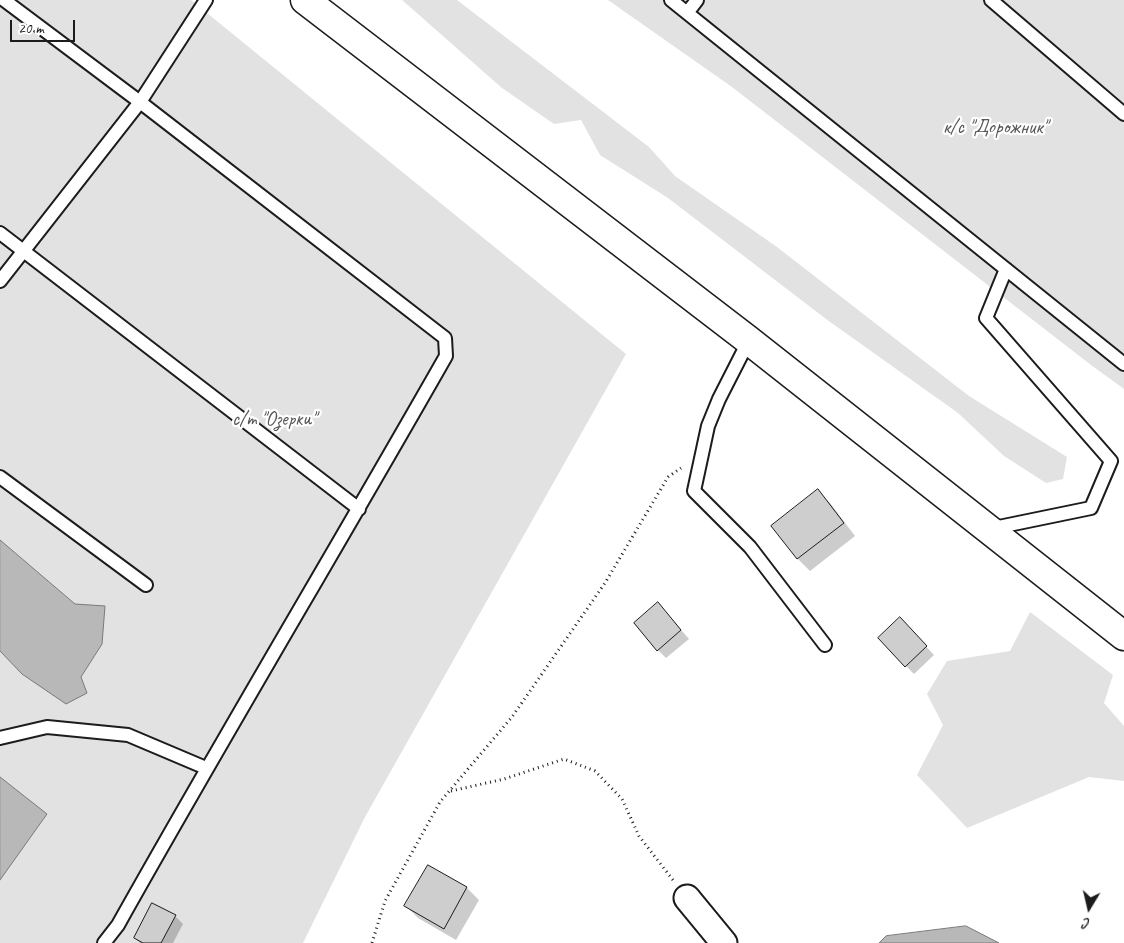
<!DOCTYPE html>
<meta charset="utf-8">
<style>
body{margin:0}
#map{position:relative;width:1124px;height:943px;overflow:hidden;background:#fff;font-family:Caveat,sans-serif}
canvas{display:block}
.north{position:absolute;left:1064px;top:883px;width:50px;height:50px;-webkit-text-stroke:4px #fff;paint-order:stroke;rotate:189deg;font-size:14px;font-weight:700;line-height:20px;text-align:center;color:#1c1c1c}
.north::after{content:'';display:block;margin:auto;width:18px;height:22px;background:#1c1c1c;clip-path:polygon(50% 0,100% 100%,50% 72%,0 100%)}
.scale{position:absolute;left:10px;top:20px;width:65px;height:22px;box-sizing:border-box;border:2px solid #1c1c1c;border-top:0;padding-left:6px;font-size:15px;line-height:18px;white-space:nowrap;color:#1c1c1c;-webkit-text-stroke:4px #fff;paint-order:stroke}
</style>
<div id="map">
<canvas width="1124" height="943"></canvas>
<div class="north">С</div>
<div class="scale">20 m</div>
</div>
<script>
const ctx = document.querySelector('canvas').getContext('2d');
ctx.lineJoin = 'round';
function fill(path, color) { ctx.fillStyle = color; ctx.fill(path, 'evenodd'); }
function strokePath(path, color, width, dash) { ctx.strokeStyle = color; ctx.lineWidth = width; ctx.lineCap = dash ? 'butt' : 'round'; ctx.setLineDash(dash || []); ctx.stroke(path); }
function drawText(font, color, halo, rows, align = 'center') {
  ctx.font = font + ' Caveat,sans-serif'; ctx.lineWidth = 4.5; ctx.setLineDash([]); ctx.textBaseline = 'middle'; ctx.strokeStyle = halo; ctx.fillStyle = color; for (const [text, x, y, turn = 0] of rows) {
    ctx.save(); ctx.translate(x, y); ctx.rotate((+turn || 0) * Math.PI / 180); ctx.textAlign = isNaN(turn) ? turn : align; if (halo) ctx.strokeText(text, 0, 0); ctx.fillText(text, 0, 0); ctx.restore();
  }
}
const green = new Path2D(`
 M0 0H191L626 354 365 817 303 943H0Z
 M402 0H457L649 147 675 176 777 247 969 396 1067 457 1063 479 1046 483 1004 456 958 413 826 319 668 198 600 155 581 120 554 124 502 88Z
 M608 0H1124V389L1091 365 732 87Z
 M1030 612 1113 675 1104 703 1124 726V781L1089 777 967 828 917 775 943 725 927 694 947 661 1010 651Z`);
const water = new Path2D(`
 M0 540 75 604 105 606 102 644 81 677 87 693 66 704 22 674 0 651Z
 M0 777 47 814 0 880Z
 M966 926 999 943H879L886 936Z`);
const shadow = new Path2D(`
 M817 491 830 503 855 536 810 571 798 559 772 526Z
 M666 612 689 639 666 658 658 650Z
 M908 627 934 655 914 674 906 666Z
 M428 866 467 888 479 900 456 940 418 918 406 906Z
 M175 916 183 924 173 943H140L135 938Z`);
const building = new Path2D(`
 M818 489 844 523 797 559 771 526Z
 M658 602 681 630 657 651 634 623Z
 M900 617 927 646 905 667 878 638Z
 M428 865 467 887 444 929 404 906Z
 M152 903 176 915 161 943H143L134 938Z`);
const path = new Path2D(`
 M451 791 504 779 564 759 595 771 622 799 639 836 673 880
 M372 943 385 901 440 802 512 717 605 583 668 477 681 468`);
const service = new Path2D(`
 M4 0 140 102 445 338 446 356C338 546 225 734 118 925L104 943
 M671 0 1124 364
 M991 0 1124 114
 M687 13 697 0
 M0 233 359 509
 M0 281 140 102 206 0
 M747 339 745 348 719 399 708 426 694 491 750 547 825 645
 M0 477 146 585
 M989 529 1091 508 1111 461 986 318 1006 269
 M0 738 47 727 128 735 206 768`);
const minor = new Path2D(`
 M687 898 724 943`);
const secondary = new Path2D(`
 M305 0 747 339 1124 636`);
const parkNames = [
 ["к/с \"Дорожник\"",995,128],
 ["с/т \"Озерки\"",274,420]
];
fill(green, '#e2e2e2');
fill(water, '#b8b8b8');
strokePath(water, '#7a7a7a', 1);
fill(shadow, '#0003');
fill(building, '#cecece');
strokePath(building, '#1c1c1c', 1);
strokePath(service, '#1c1c1c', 16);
strokePath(minor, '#1c1c1c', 29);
strokePath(secondary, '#1c1c1c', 31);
strokePath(path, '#1c1c1c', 3, [1, 4]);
strokePath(service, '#fff', 12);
strokePath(minor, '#fff', 25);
strokePath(secondary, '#fff', 28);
drawText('20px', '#575757', '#fff', parkNames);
</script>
